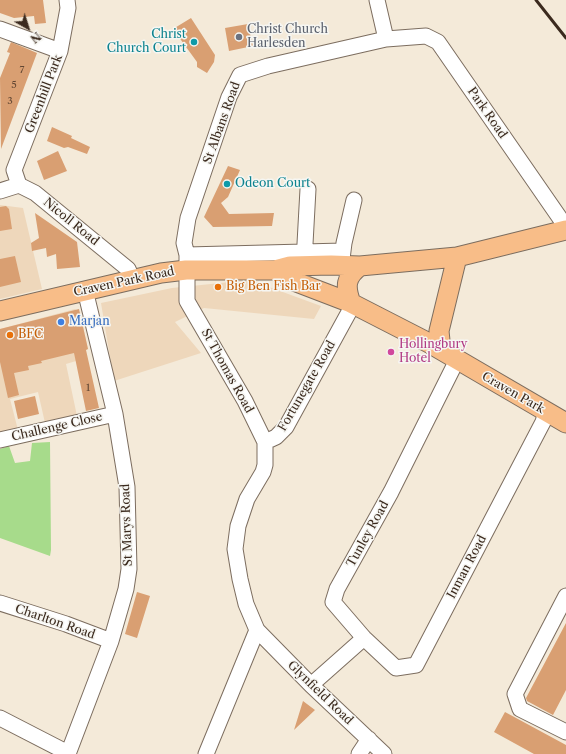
<!DOCTYPE html>
<style>
body{margin:0}
#map{position:relative;width:566px;height:754px;overflow:hidden;background:#f4ead9;font-family:"Libre Caslon Text",serif}
canvas{display:block}
.north{position:absolute;left:8px;top:8px;width:40px;height:40px;-webkit-text-stroke:3px #f6f6f2;paint-order:stroke;rotate:141deg;font-size:11px;font-weight:700;line-height:16px;text-align:center;color:#3b2a1e}
.north::after{content:'';display:block;margin:auto;width:14px;height:18px;background:#3b2a1e;clip-path:polygon(50% 0,100% 100%,50% 72%,0 100%)}
</style>
<div id="map">
<canvas width="566" height="754"></canvas>
<div class="north">N</div>
</div>
<script>
const ctx = document.querySelector('canvas').getContext('2d');
ctx.lineJoin = 'round';
function fill(path, color) { ctx.fillStyle = color; ctx.fill(path, 'evenodd'); }
function strokePath(path, color, width, dash) { ctx.strokeStyle = color; ctx.lineWidth = width; ctx.lineCap = dash ? 'butt' : 'round'; ctx.setLineDash(dash || []); ctx.stroke(path); }
function drawText(font, color, halo, rows, align = 'center') {
  ctx.font = font + ' "Libre Caslon Text",serif'; ctx.lineWidth = 3; ctx.setLineDash([]); ctx.textBaseline = 'middle'; ctx.strokeStyle = halo; ctx.fillStyle = color; for (const [text, x, y, turn = 0] of rows) {
    ctx.save(); ctx.translate(x, y); ctx.rotate((+turn || 0) * Math.PI / 180); ctx.textAlign = isNaN(turn) ? turn : align; if (halo) ctx.strokeText(text, 0, 0); ctx.fillText(text, 0, 0); ctx.restore();
  }
}
const built = new Path2D(`
 M0 205 23 208 42 289 0 299Z
 M250 280 321 306 314 319 204 308 175 322 201 353 114 381 101 303 172 288Z
 M75 309 80 312 88 349 75 352 76 361 66 364 77 416 45 423 38 392 10 399 18 430 0 434V329Z`);
const green = new Path2D(`
 M50 442 51 550 50 556 0 538V449L9 446 15 463 30 461 32 443Z`);
const building = new Path2D(`
 M0 0H43L46 23 35 24 34 16 14 18 0 13Z
 M191 18 215 55 214 62 207 73 197 67V62L173 29Z
 M248 24 253 46 229 51 225 28Z
 M11 42 37 53 1 149 0 78 10 53 7 52Z
 M52 127 72 136 71 138 90 147 87 154 68 147 64 148 47 141Z
 M58 151 67 171 44 180 37 161Z
 M228 166 240 170 228 197 221 203 229 214 274 213 272 226 213 227 204 217Z
 M6 206 9 209 12 229 0 231V207Z
 M35 213 77 242 80 267 57 269 56 254 47 257 46 248 32 251 31 243 39 238Z
 M15 256 21 282 0 287V259Z
 M79 309 88 349 86 350 99 408 86 411 74 353 41 361 42 363 28 366 29 370 14 373 19 395 8 398 0 362V329Z
 M35 396 39 414 18 419 14 401Z
 M137 592 150 596 137 638 125 634Z
 M566 623V690L553 715 527 701 526 698Z
 M303 701 315 710 294 730Z
 M505 712 566 745V754H534L494 732Z`);
const minor = new Path2D(`
 M377 0 386 39
 M0 29 60 51
 M19 185 14 170 60 51 68 8 67 0
 M0 191 19 185 35 193 128 269 132 278
 M187 255 343 251
 M342 259 344 243 354 200
 M304 262 308 189
 M457 360 391 492 337 589 333 602 364 638 396 668 416 665 543 422 546 412
 M0 440 115 414
 M265 442 276 437 286 427 349 312 351 303
 M566 596 515 694 520 709 566 732
 M0 603 66 624 111 641
 M257 630 311 685 384 754
 M311 685 364 638
 M0 718 68 753
 M68 754 111 641 126 589 129 569 127 487 115 414 85 290
 M206 754 257 630 246 604 240 579 235 549 238 526 247 499 263 472 265 465V442L245 401 187 301V255L184 243 188 218 229 97 240 75 268 66 386 39 426 36 438 42 566 227
 M359 754 369 739`);
const major = new Path2D(`
 M275 270 291 280 351 303 429 343 566 423
 M351 303C345 287 345 277 360 266
 M0 311 161 273 186 270H275L290 266 331 265 360 266 457 257 566 230
 M441 350 439 331 457 257`);
const rail = new Path2D(`
 M536 0 566 38`);
const markers = [
 [239,37,4,"#6b7280"],
 [194,42,4,"#0f9aa8"],
 [227,184,4,"#0f9aa8"],
 [218,287,4,"#e8710a"],
 [61,322,4,"#3f7fe0"],
 [10,335,4,"#e8710a"],
 [391,352,4,"#d1479c"]
];
const numberNames = [
 ["7",22,70],
 ["5",14,85],
 ["3",10,101],
 ["1",88,388]
];
const worshipNames = [
 ["Christ Church",247,30],
 ["Harlesden",247,44]
];
const cultureNames = [
 ["Christ",186,35],
 ["Church Court",186,49],
 ["Odeon Court",235,184,"left"]
];
const streetNames = [
 ["Greenhill Park",44,94,-69],
 ["Park Road",487,113,55],
 ["St Albans Road",222,123,-70],
 ["Nicoll Road",71,222,39],
 ["Craven Park Road",124,282,-12],
 ["St Thomas Road",227,371,61],
 ["Fortunegate Road",307,386,-60],
 ["Craven Park",513,393,30],
 ["Challenge Close",57,427,-13],
 ["St Marys Road",127,525,-92],
 ["Tunley Road",368,534,-61],
 ["Inman Road",467,567,-62],
 ["Charlton Road",55,622,19],
 ["Glynfield Road",320,693,44]
];
const foodNames = [
 ["Big Ben Fish Bar",226,287],
 ["BFC",18,335]
];
const shopNames = [
 ["Marjan",69,322]
];
const hotelNames = [
 ["Hollingbury",399,345],
 ["Hotel",399,359]
];
fill(built, '#eed7bb');
fill(green, '#a7db8b');
fill(building, '#d99f72');
strokePath(minor, '#7c6d5f', 17);
strokePath(major, '#7c6d5f', 21);
strokePath(minor, '#fff', 15);
strokePath(major, '#f8bd88', 19);
strokePath(rail, '#3b2a1e', 3);
for (const [x, y, r, color] of markers) { const dot = new Path2D(); dot.arc(x, y, r, 0, 2 * Math.PI); ctx.fillStyle = color; ctx.fill(dot); strokePath(dot, '#f6f6f2', 1.5); }
drawText('10px', '#624733', null, numberNames);
drawText('12px', '#5b616d', '#f6f6f2', worshipNames, 'left');
drawText('12px', '#0d838f', '#f6f6f2', cultureNames, 'right');
drawText('12px', '#3b2a1e', '#f6f6f2', streetNames);
drawText('12px', '#c56008', '#f6f6f2', foodNames, 'left');
drawText('12px', '#366cbe', '#f6f6f2', shopNames, 'left');
drawText('12px', '#b23c85', '#f6f6f2', hotelNames, 'left');
</script>
